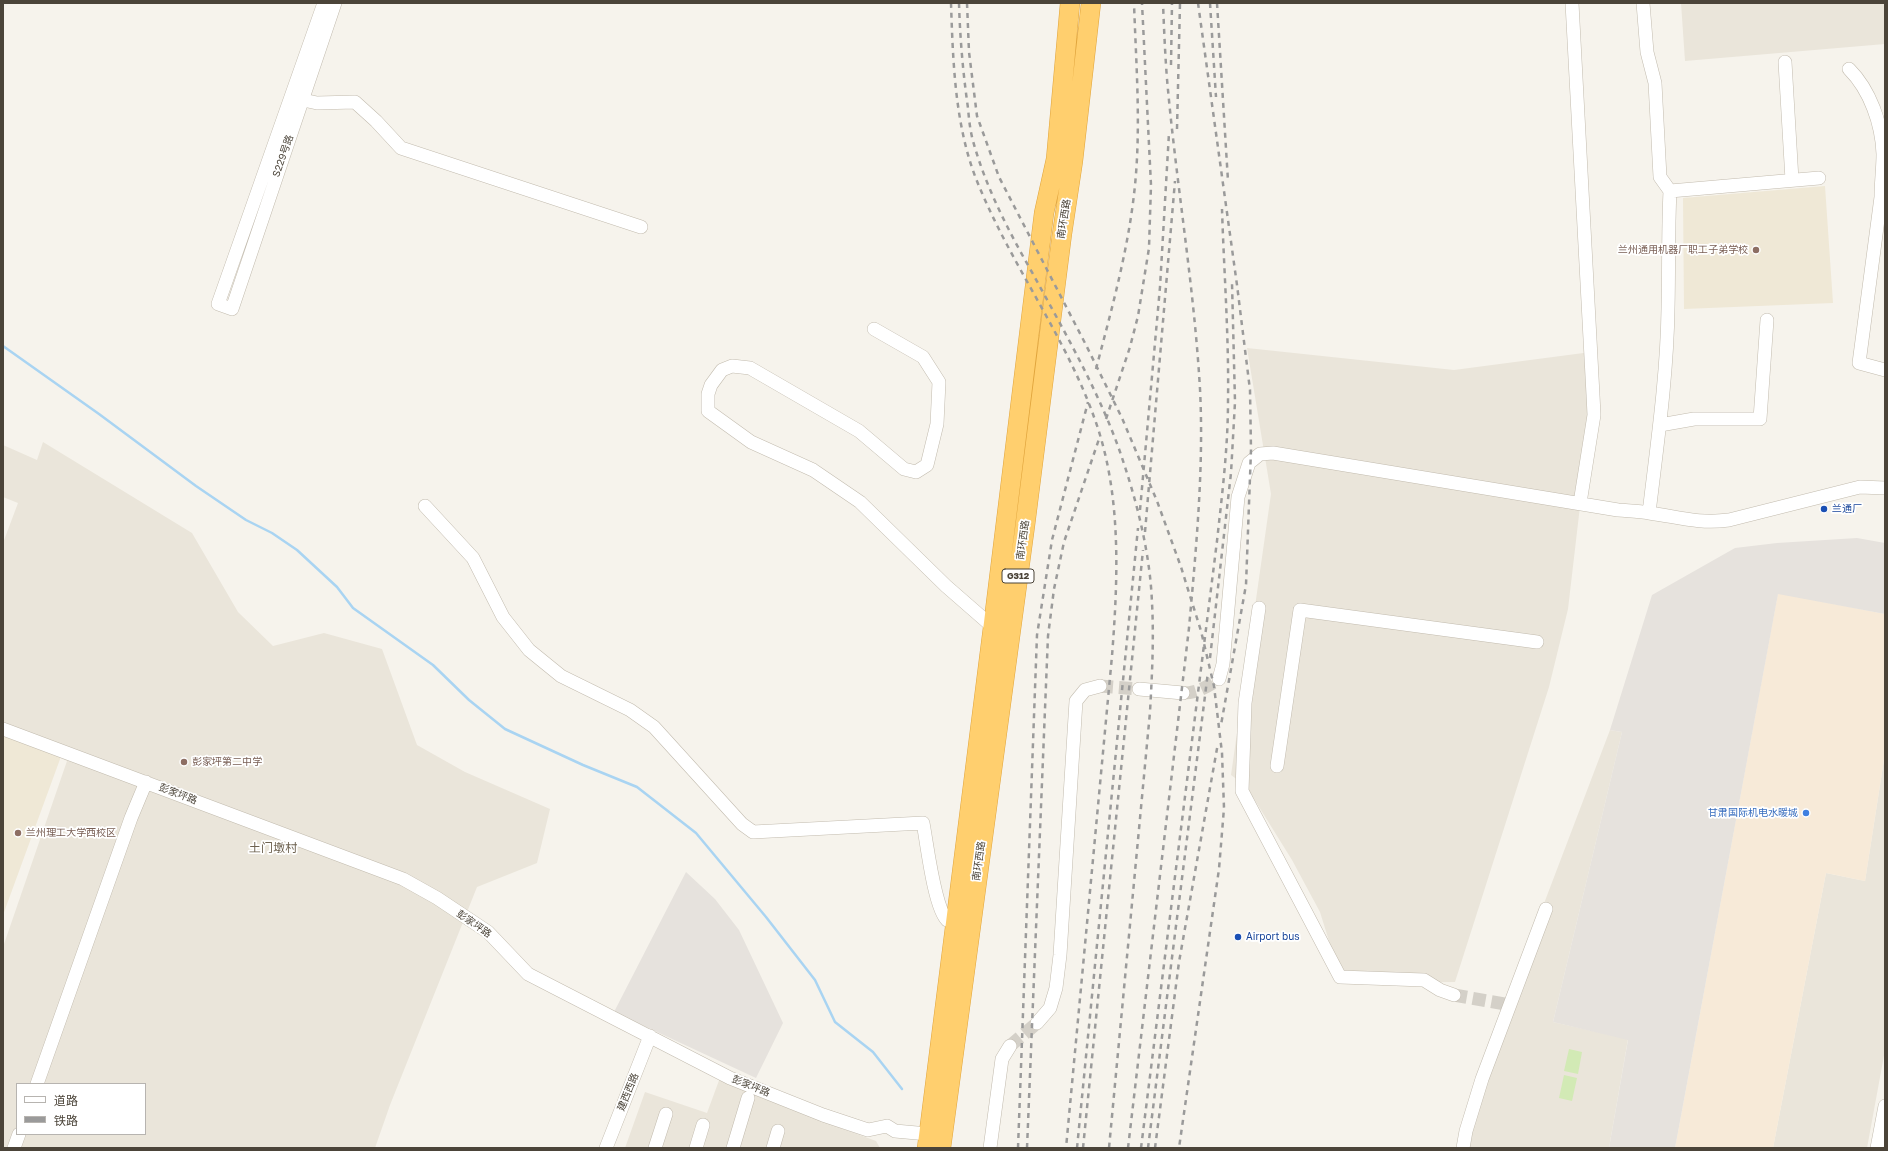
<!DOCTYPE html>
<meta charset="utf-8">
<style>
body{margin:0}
#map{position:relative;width:1888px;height:1151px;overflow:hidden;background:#f6f3ec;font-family:"Golos Text","Noto Sans SC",sans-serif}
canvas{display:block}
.frame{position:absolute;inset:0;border:4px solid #4b4439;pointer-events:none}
.legend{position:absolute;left:16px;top:1083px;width:130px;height:52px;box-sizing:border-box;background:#fff;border:1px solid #b7b4b0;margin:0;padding:5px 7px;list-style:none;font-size:12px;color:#4b4439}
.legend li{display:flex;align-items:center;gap:8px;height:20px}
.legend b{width:20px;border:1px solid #b7b4b0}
</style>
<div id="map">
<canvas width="1888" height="1151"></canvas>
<div class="frame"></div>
<ul class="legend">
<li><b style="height:5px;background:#fff"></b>道路</li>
<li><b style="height:5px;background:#9a9a9a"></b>铁路</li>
</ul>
</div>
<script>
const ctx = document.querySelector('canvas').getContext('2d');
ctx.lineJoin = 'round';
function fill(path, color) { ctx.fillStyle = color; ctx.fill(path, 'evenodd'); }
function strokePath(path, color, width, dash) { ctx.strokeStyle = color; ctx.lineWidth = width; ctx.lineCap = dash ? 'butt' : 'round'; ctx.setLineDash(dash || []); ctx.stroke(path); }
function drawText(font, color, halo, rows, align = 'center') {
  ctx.font = font + ' "Golos Text","Noto Sans SC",sans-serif'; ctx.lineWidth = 3.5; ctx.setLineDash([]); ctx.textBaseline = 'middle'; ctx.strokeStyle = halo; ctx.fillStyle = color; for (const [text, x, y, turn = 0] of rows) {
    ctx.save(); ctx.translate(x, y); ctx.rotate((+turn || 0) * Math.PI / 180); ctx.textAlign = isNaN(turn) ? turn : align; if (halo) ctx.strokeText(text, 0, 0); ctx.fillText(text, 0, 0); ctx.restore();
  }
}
const residential = new Path2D(`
 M1681 3H1885V44L1685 61Z
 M1247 348 1454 370 1591 352 1593 395 1568 609 1549 687 1455 982 1342 983 1320 912 1292 860 1246 786 1231 775 1271 494Z
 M43 442 192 533 238 612 273 646 324 633 382 649 417 745 465 772 550 809 537 863 477 887 390 1105 375 1148H3V947L67 761 3 730V543L18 503 3 497V445L37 460ZM17 1084H145V1134H17Z
 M1610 730 1622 732 1553 1022 1628 1039 1609 1148H1462L1532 935Z
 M1885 753V1050L1867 1148H1773L1826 873 1865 881Z
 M721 1075 790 1109 876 1141 880 1148H625L645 1092 707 1113Z`);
const commercial = new Path2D(`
 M1778 593 1885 614V753L1865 881 1826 873 1773 1148H1675Z`);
const industrial = new Path2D(`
 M1857 538 1885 543V614L1778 594 1675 1148H1609L1628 1040 1553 1022 1622 732 1610 730 1652 595 1735 548 1777 543Z
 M686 872 715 899 739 930 783 1023 756 1078 614 1012Z`);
const education = new Path2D(`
 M1825 186 1833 303 1684 309 1683 198Z
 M3 731 63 751 3 915Z`);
const green = new Path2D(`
 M1569 1049 1582 1052 1578 1074 1564 1071Z
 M1564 1075 1577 1078 1572 1101 1559 1098Z`);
const stream = new Path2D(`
 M3 346 99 414 196 486 246 520 272 533 297 550 337 587 353 608 433 665 469 700 505 729 583 765 637 787 696 833 766 917 815 980 835 1022 873 1052 902 1089`);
const minorTunnel = new Path2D(`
 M1100 686 1139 689
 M1183 693C1197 693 1207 687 1219 679
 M1454 995 1505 1004
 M1010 1046 1037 1023`);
const minor = new Path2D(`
 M324 3 218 304 232 309 335 3
 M1572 3 1593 395 1594 415 1580 503
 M1643 3 1647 52 1655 83 1660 177 1670 191
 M1785 62 1792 180
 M1849 69C1870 90 1882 124 1883 154 1883 168 1881 183 1881 197
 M294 98 317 103 355 102 376 121 401 148 641 227
 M1885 198 1881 197 1859 363 1885 370
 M874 329 923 357 939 382 937 424 927 465 916 472 904 469 859 431 750 368 732 366 722 370 711 385 708 394V411L751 442 813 470 860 502 946 586 993 627
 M1660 425 1694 419H1760L1767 320
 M425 506 473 558 503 617 529 650 561 676 630 710 654 727 742 824 753 832 923 823C927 843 934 907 947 920 949 921 953 922 956 923
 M1649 513C1657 445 1667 377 1668 309 1669 270 1668 230 1670 191L1819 178
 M1259 608 1245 703 1242 791 1340 977 1424 980 1440 990 1454 995
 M1219 679 1223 664 1238 497 1249 463 1260 454 1273 453 1618 510C1629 511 1639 511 1649 513 1679 517 1698 524 1729 520L1860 487 1885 488
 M1139 689 1183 693
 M3 729 403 879 437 898 488 932 528 974 730 1078 823 1115 868 1130 887 1126 895 1131 928 1134
 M1277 766 1300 610 1537 642
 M1037 1023 1050 1008 1056 988 1060 955 1076 701 1085 690 1100 686
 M37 1084 131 818 146 782
 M14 1148 19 1134
 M606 1148 650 1036
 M655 1148 666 1114
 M696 1148 703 1125
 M733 1148 748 1098
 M773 1148 778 1131
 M990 1148 1002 1059 1010 1046
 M1463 1148 1466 1131 1482 1079 1546 909
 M1877 1148 1885 1106`);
const highway = new Path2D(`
 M927 1148 993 627 1044 213 1056 159 1070 3
 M941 1148 1025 526 1062 234 1073 161 1091 3`);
const rail = new Path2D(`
 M951 3C953 63 955 130 979 186 1012 266 1065 336 1094 417 1122 493 1118 578 1112 656L1066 1148
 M959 3C960 38 963 73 968 108 969 119 970 130 973 141 986 188 1009 232 1033 274 1064 331 1097 388 1119 449 1136 498 1150 551 1152 603 1154 639 1152 675 1150 712L1109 1148
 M967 3 969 52 977 116 999 177 1086 345 1122 418 1157 501 1181 567 1201 631 1214 686 1222 753 1224 808 1219 869 1179 1148
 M1198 3 1237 285 1250 390 1251 450 1246 585 1221 725
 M1210 3 1216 97
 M1217 3 1228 181
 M1171 65 1172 3
 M1177 129 1180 3
 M1096 369C1112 308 1129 247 1135 185 1141 125 1136 63 1134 3
 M1106 419 1130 347 1138 316 1149 248 1151 185 1142 3
 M1140 510 1160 287 1169 133
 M1145 532 1175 181
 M1210 658 1231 473 1235 402 1232 283
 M1018 1148 1037 635 1052 540 1088 402
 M1027 1148 1048 636 1054 589 1064 542 1100 436
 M1077 1148 1138 528
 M1083 1148 1143 550
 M1128 1148 1189 628C1196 549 1204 468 1200 389 1194 285 1176 182 1167 79 1165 53 1164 28 1163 3
 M1141 1148 1217 541C1222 495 1228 448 1228 401 1229 337 1224 273 1222 209
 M1148 1148 1208 672
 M1155 1148 1179 962 1218 743`);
const markers = [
 [1756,250,4,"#8d6e63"],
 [1824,509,4,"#1a4fb4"],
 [184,762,4,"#8d6e63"],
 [1806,813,4,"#3f7fe0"],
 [18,833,4,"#8d6e63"],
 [1238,937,4,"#1a4fb4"]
];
const shields = [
 [1018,576,32]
];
const shieldNames = [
 ["G312",1018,576]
];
const streetNames = [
 ["S229号路",283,156,-71],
 ["南环西路",1064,219,-81],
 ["南环西路",1023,540,-82],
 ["彭家坪路",178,794,21],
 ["南环西路",979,861,-82],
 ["彭家坪路",474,924,35],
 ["彭家坪路",751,1086,22],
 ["建西西路",628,1092,-68]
];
const educationNames = [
 ["兰州通用机器厂职工子弟学校",1748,250,"right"],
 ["彭家坪第二中学",192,762],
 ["兰州理工大学西校区",26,833]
];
const transitNames = [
 ["兰通厂",1832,509],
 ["Airport bus",1246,937]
];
const shopNames = [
 ["甘肃国际机电水暖城",1798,813]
];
const quarterNames = [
 ["土门墩村",273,848]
];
fill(residential, '#eae5da');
fill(commercial, '#f7ead8');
fill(industrial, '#e6e2dd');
fill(education, '#efe8d6');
fill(green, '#d2eab5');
strokePath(stream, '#a9d4f2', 2.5);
strokePath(minorTunnel, '#d4d0c8', 13, [13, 6]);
strokePath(minor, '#c2bbae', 14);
strokePath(highway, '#e0a43c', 20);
strokePath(minor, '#fff', 13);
strokePath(highway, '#ffcf6e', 19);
strokePath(rail, '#9a9a9a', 2.5, [5, 5]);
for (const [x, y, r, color] of markers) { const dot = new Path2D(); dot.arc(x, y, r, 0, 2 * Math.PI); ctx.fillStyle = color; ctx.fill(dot); strokePath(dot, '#fff', 1.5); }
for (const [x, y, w] of shields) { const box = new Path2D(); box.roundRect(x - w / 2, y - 7, w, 14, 3); ctx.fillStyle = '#fff'; ctx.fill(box); strokePath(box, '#4b4439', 1); }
drawText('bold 9px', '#4b4439', null, shieldNames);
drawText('10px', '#4b4439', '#fff', streetNames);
drawText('10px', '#785e54', '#fff', educationNames, 'left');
drawText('10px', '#164399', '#fff', transitNames, 'left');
drawText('10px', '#366cbe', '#fff', shopNames, 'right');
drawText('12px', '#6e6250', '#fff', quarterNames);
</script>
